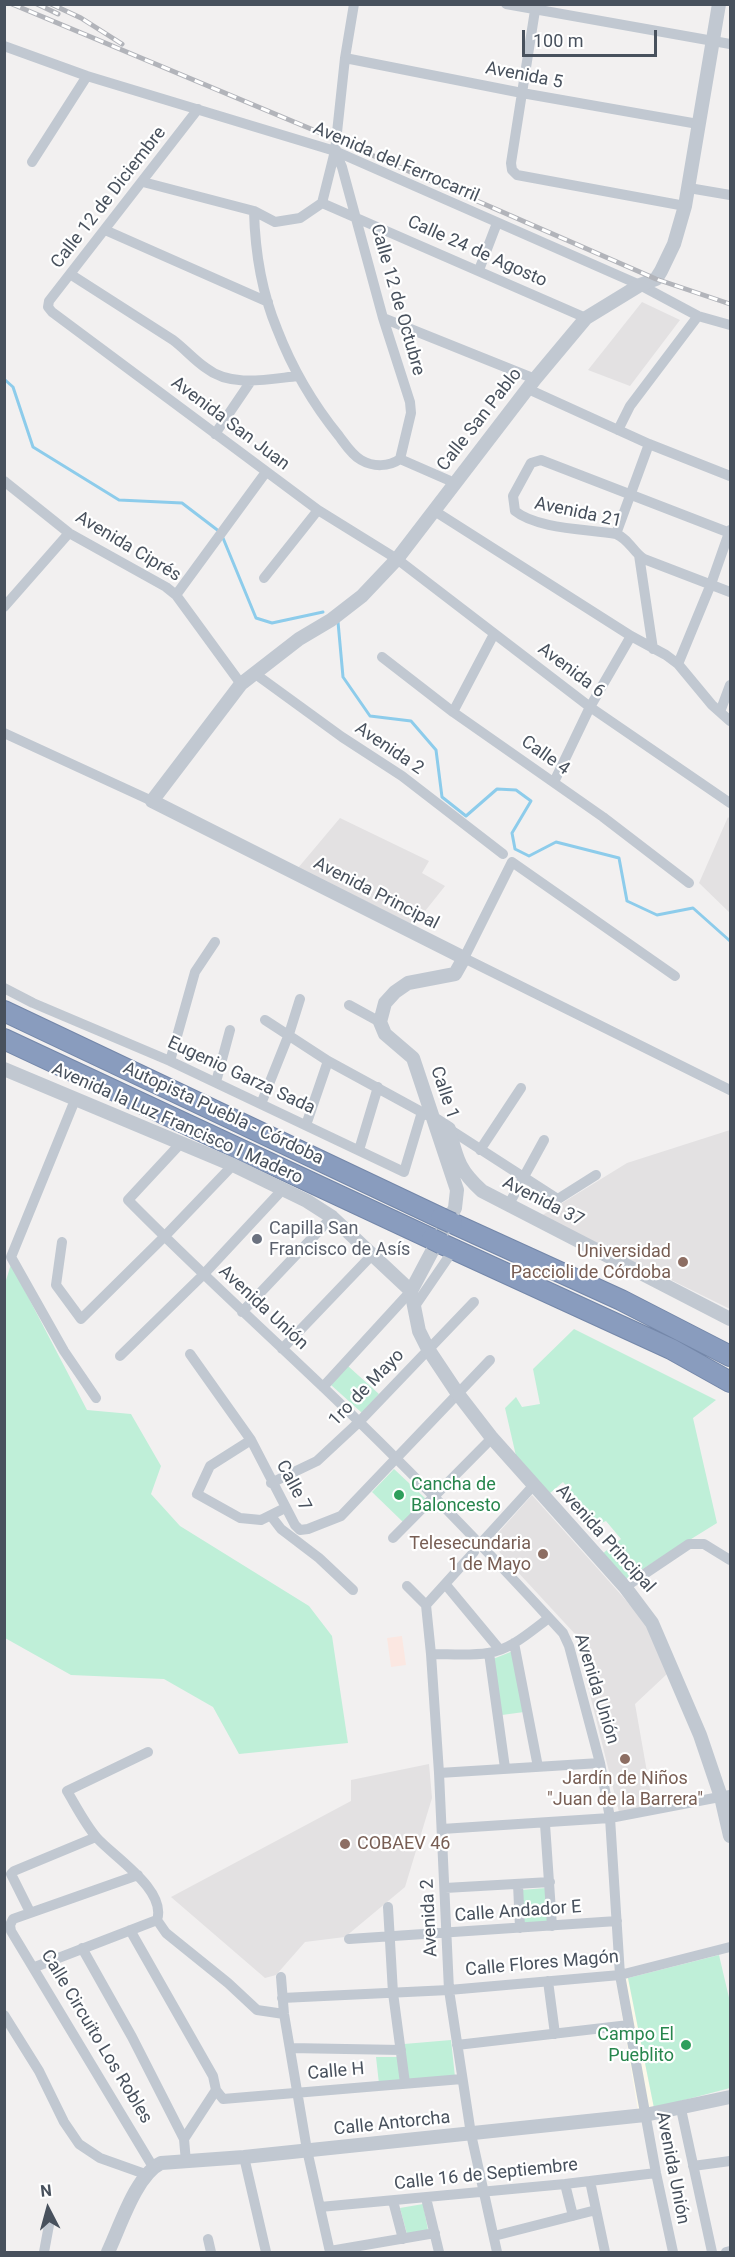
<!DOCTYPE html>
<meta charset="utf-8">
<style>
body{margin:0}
#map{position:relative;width:735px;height:2257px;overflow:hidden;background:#f2f0f0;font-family:Roboto,sans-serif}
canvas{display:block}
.frame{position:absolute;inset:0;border:6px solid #48515d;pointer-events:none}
.north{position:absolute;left:18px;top:2179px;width:60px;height:60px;-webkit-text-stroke:4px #fff;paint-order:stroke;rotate:354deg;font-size:16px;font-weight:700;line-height:24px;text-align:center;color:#48515d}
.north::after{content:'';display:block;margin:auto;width:21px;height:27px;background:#48515d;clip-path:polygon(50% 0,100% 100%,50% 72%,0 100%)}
.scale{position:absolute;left:522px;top:30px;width:135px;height:27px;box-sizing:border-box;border:3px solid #48515d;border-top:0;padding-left:8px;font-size:18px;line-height:21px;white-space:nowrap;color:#48515d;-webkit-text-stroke:4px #fff;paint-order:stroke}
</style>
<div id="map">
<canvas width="735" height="2257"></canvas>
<div class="frame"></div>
<div class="north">N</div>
<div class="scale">100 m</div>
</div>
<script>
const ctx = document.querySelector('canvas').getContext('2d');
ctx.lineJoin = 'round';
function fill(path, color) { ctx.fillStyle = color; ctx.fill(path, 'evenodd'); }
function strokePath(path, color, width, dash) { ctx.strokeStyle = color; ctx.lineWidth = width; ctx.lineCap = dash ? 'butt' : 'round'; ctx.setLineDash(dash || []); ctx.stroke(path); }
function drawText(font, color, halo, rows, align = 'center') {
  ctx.font = font + ' Roboto,sans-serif'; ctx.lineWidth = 4.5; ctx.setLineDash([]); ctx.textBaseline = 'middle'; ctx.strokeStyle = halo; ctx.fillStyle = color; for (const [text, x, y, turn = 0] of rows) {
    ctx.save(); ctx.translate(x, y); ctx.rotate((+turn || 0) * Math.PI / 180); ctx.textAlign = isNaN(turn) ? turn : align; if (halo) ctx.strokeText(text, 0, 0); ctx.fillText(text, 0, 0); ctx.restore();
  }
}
const commercial = new Path2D(`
 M628 1978 654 2108 638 2111 616 1980Z`);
const education = new Path2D(`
 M642 302 680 320 630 386 588 370Z
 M728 817 730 819V913L699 883Z
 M340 818 429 861 422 873 445 886 414 925 298 868Z
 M730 1130V1309L541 1216 627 1163Z
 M532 1495 640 1616 650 1631 667 1674 635 1704 653 1806 619 1812 575 1634 490 1542Z
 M429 1764 432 1798 405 1887 345 1937 305 1942 276 1975 265 1978 171 1897 351 1801V1780Z`);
const medical = new Path2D(`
 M402 1636 406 1665 391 1667 387 1638Z`);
const green = new Path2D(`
 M11 1264 87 1410 131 1414 161 1466 151 1494 180 1526 309 1606 332 1636 348 1743 239 1754 213 1707 164 1679 71 1675 5 1638 4 1287Z
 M574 1329 716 1400 693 1418 717 1523 625 1580 602 1554 621 1539 606 1521 592 1527 580 1512 584 1507 563 1482 549 1494 516 1456 505 1408 516 1397 522 1407 540 1404 533 1369Z
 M348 1366 379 1394 362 1413 331 1385Z
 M394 1469 426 1499 403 1522 372 1492Z
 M513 1651 524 1712 502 1715 493 1659Z
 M546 1888 549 1924 523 1925 521 1890Z
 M719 1955 730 2002V2088L654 2108 628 1978Z
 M451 2040 455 2077 408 2082 404 2044Z
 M376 2057H399L402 2082 379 2084Z
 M423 2204 428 2230 407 2234 400 2208Z`);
const stream = new Path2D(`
 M4 379 13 387 33 447 119 500 182 503 220 532
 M223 538 256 618 272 623 323 612
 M338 622 343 677 370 716 411 721 436 750 442 797 466 816 497 789 516 790 531 801 512 833 515 849 529 856 556 842 619 858 627 901 657 915 693 908 730 941`);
const minor = new Path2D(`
 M506 4 730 44
 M536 4 511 163 512 170 517 175 685 206
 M4 46 87 76 335 151 640 285 698 316 730 325
 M345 58 522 93 698 124
 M198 109 49 301 48 307 52 312 318 510 397 559 590 707 730 803
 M335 151 342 167 383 318 410 402 411 413 400 459
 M32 162 87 76
 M143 182 254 211 275 222 300 218 322 203 335 151 345 58 354 4
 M689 188 730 195
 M322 203 586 318
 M254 211C255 250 262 293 277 329 292 368 313 404 339 436 345 444 352 455 361 460 373 467 389 467 400 459L455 483
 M105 230 268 302
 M479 270 497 223
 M70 274 173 340C185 349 194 360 206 368 231 388 269 379 298 376
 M383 318 535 379
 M528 389 649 444 730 476
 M618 430 630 406 698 316
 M215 434 251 381
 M4 481 69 533 166 587 176 595 241 684
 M433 510 631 636 666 655 678 664 712 705 730 721
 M730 533 541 460 531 463 513 496 515 511C537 529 587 529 616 534 629 539 633 552 644 559L730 592
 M616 534 649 444
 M639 555 653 649
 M264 578 318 510
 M176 595 266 472
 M4 607 69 533
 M382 657 453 712 603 817 689 883
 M678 664 711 584 730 530
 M254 673 342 737 402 776 503 854
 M453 712 494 634
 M720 712 730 685
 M4 733 152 801
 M554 782 590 707 631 636
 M675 976 512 862 464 958 730 1090
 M4 988 33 1003 170 1061 404 1172 422 1112
 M349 1005 380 1022
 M265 1020 328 1061 427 1115
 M170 1061 195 972 215 942
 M216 1082 230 1030
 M75 1100 11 1257 64 1351 96 1398
 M261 1104 289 1034 300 999
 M306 1125 328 1061
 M449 1129 556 1198 558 1199 596 1175
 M181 1143 128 1200C191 1264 257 1324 322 1386 405 1465 485 1548 563 1633L569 1646 600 1763 610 1818 620 1975 656 2173 673 2252
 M359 1150 378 1087
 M480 1150 521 1088
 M509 1204 544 1140
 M62 1242 56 1285 81 1319 164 1237 233 1165
 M415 1306 454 1249
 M242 1312 332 1217
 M282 1349 372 1255
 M190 1354 251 1440 295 1525 300 1530 308 1529 341 1516 490 1360
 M120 1356 203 1275 283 1189
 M323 1387 411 1291
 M251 1440 210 1466 197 1494 240 1518 261 1520 285 1508
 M271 1483 317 1461 359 1422 474 1302
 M271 1516 281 1529 319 1558 353 1590
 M393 1538 492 1438
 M481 1543 533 1486
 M446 1585 500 1650
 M407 1586 426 1605 431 1654 439 1773 449 1990 471 2134 497 2252
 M625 1587 689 1544H704L730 1560
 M426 1605 474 1552
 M514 1643 538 1767
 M489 1653 505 1768
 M431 1654C450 1654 470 1656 488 1653 511 1650 531 1631 549 1618
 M148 1752 67 1791C76 1806 85 1824 97 1838 114 1857 167 1890 157 1920L166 1933 228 1983 257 2010 284 2014
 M439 1773 600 1763
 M545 1824 552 1926
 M442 1829 610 1818 730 1795
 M138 1875 13 1919 10 1925 11 1931 153 2167
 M518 1884 520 1928
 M445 1888 550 1882
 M388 1907 393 1993 405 2083
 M30 1912 11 1874 14 1871 96 1837
 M130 1930 213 2076 216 2090 223 2099 462 2079
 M349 1939 617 1921
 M82 1948 132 2037 184 2139 186 2162
 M35 1967 157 1920
 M281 1977 284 2014 307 2150 330 2252
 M548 1981 555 2034
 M282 1998 449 1990 620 1975 730 1947
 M4 2015 39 2071 64 2122 79 2144 100 2158 145 2174
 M457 2045 629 2025
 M290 2048 401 2050
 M681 2109 712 2252
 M184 2139 216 2090
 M244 2157 266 2252
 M693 2166 730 2161
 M590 2181 605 2252
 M565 2184 573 2216
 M426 2198 439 2252
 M393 2201 403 2239
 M320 2207 565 2184 656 2173
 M494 2236 596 2210
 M208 2239 211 2252
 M330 2251 435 2233
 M44 2252 49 2225
 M726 2252 730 2251`);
const tertiary = new Path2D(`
 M4 1069 233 1165 307 1201 332 1217 411 1291
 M435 1120 449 1129C457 1159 458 1169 482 1191L730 1319
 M411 1291 455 1208 457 1190 413 1058 385 1034 380 1022 385 1003 395 992 408 983 455 974 464 958 152 801 241 684 299 639 331 620 362 596 397 559 535 379 586 318 640 285 656 279 661 271 674 244 685 206 719 4
 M411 1291 419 1331 428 1349 458 1394 492 1438 625 1587 652 1623 700 1735 721 1797 730 1836
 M108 2252C120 2227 136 2175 161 2163L244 2157 645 2115 730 2097`);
const motorway = new Path2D(`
 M4 1011 441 1218
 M4 1039 432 1239
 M452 1223 621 1300 730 1356
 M442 1244 671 1349 730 1382`);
const rail = new Path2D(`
 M12 4 335 139 656 279 730 304
 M37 4 58 14
 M51 4 81 18 122 44`);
const motorwayBridge = new Path2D(`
 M441 1218 452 1223
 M432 1239 442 1244`);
const markers = [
 [257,1239,6,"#6b7280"],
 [683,1262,6,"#8d6e63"],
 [399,1495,6,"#2e9e5b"],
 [543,1554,6,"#8d6e63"],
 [625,1759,6,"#8d6e63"],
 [345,1844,6,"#8d6e63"],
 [686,2045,6,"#2e9e5b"]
];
const streetNames = [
 ["Avenida 5",524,76,11],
 ["Avenida del Ferrocarril",396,163,23],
 ["Calle 12 de Diciembre",109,198,-52],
 ["Calle 24 de Agosto",477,252,24],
 ["Calle 12 de Octubre",397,300,74],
 ["Calle San Pablo",480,420,-52],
 ["Avenida San Juan",230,424,37],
 ["Avenida 21",578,513,12],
 ["Avenida Ciprés",128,547,31],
 ["Avenida 6",571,671,37],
 ["Avenida 2",389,749,34],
 ["Calle 4",545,756,35],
 ["Avenida Principal",376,894,27],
 ["Eugenio Garza Sada",241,1076,25],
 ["Calle 1",444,1093,71],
 ["Autopista Puebla - Córdoba",223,1114,25],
 ["Avenida la Luz Francisco I Madero",177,1124,24],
 ["Avenida 37",543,1202,27],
 ["Avenida Unión",263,1308,43],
 ["1ro de Mayo",367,1388,-46],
 ["Calle 7",293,1486,62],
 ["Avenida Principal",605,1539,48],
 ["Avenida Unión",596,1689,73],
 ["Calle Andador E",518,1912,-4],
 ["Avenida 2",430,1918,-93],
 ["Calle Flores Magón",542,1964,-5],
 ["Calle Circuito Los Robles",96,2037,59],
 ["Calle H",336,2072,-5],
 ["Calle Antorcha",392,2124,-6],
 ["Avenida Unión",672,2168,79],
 ["Calle 16 de Septiembre",486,2175,-6]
];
const worshipNames = [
 ["Capilla San",269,1229],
 ["Francisco de Asís",269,1250]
];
const educationNames = [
 ["Universidad",671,1252],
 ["Paccioli de Córdoba",671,1273],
 ["Telesecundaria",531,1544],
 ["1 de Mayo",531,1565],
 ["Jardín de Niños",625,1779,"center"],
 ["\"Juan de la Barrera\"",625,1800,"center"],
 ["COBAEV 46",357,1844,"left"]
];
const leisureNames = [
 ["Cancha de",411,1485],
 ["Baloncesto",411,1506],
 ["Campo El",674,2035,"right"],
 ["Pueblito",674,2056,"right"]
];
fill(commercial, '#fcf9ea');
fill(education, '#e3e1e2');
fill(medical, '#fbe7e1');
fill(green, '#bfefd8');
strokePath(stream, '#8dcceb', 3);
strokePath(motorway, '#7487a9', 22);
strokePath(minor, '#c1c8d1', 10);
strokePath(tertiary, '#c1c8d1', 14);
strokePath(motorway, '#899cbe', 20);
strokePath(rail, '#b2b4ba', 5);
strokePath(rail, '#fff', 3, [9]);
strokePath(motorwayBridge, '#7487a9', 22, []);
strokePath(motorwayBridge, '#899cbe', 20);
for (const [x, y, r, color] of markers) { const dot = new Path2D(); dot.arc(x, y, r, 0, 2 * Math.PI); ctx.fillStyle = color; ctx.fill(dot); strokePath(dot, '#fff', 2); }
drawText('18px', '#48515d', '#fff', streetNames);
drawText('18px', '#5b616d', '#fff', worshipNames, 'left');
drawText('18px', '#785e54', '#fff', educationNames, 'right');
drawText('18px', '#27864d', '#fff', leisureNames, 'left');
</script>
